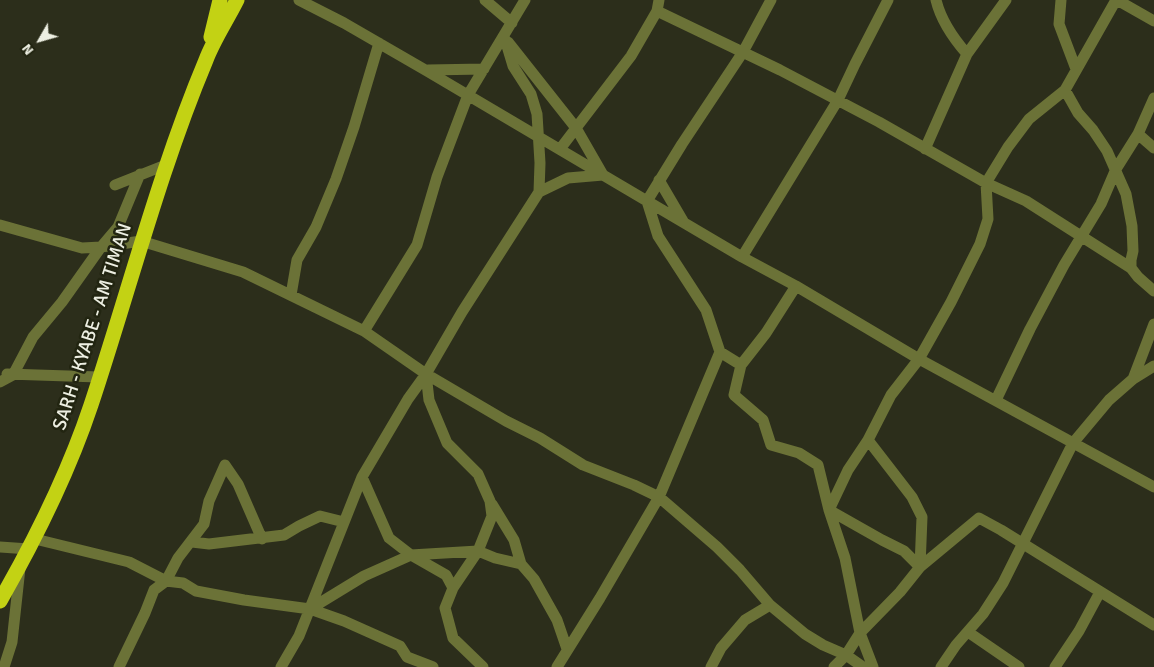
<!DOCTYPE html>
<style>
body{margin:0}
#map{position:relative;width:1154px;height:667px;overflow:hidden;background:#2c2e1b;font-family:Signika,sans-serif}
canvas{display:block}
.north{position:absolute;left:15px;top:15px;width:50px;height:50px;-webkit-text-stroke:4px #222511;paint-order:stroke;rotate:232deg;font-size:14px;font-weight:700;line-height:20px;text-align:center;color:#edefe2}
.north::after{content:'';display:block;margin:auto;width:18px;height:22px;background:#edefe2;clip-path:polygon(50% 0,100% 100%,50% 72%,0 100%)}
</style>
<div id="map">
<canvas width="1154" height="667"></canvas>
<div class="north">N</div>
</div>
<script>
const ctx = document.querySelector('canvas').getContext('2d');
ctx.lineJoin = 'round';
function strokePath(path, color, width, dash) { ctx.strokeStyle = color; ctx.lineWidth = width; ctx.lineCap = dash ? 'butt' : 'round'; ctx.setLineDash(dash || []); ctx.stroke(path); }
function drawText(font, color, halo, rows, align = 'center') {
  ctx.font = font + ' Signika,sans-serif'; ctx.lineWidth = 5; ctx.setLineDash([]); ctx.textBaseline = 'middle'; ctx.strokeStyle = halo; ctx.fillStyle = color; for (const [text, x, y, turn = 0] of rows) {
    ctx.save(); ctx.translate(x, y); ctx.rotate((+turn || 0) * Math.PI / 180); ctx.textAlign = isNaN(turn) ? turn : align; if (halo) ctx.strokeText(text, 0, 0); ctx.fillText(text, 0, 0); ctx.restore();
  }
}
const minor = new Path2D(`
 M299 0 344 23 427 71 647 201 742 257 796 286 919 359 1154 487
 M485 0 512 23
 M936 0C941 21 953 38 967 54
 M1061 0 1059 24 1076 69
 M1117 0 1154 21
 M657 11 780 70 879 122 986 183 1026 201 1131 268 1138 277 1154 291
 M508 42 576 128 603 175 568 178 539 192
 M428 70 484 69
 M1065 90 1078 113 1093 130 1107 151 1126 194 1132 226 1133 251 1131 260V268
 M1138 134 1154 148
 M560 149 631 56 657 11 659 0
 M925 149 967 54 1006 0
 M659 180 683 221
 M115 185 168 164
 M0 225 82 248 101 247 118 227 140 174
 M742 257 838 100 855 64 888 0
 M796 286 766 333 741 365 734 395 763 420 771 445 799 453 818 465 829 510 845 558 860 633 873 667
 M291 295 297 260 316 227 336 179 354 127 379 43
 M364 331 417 245 437 177 468 95 525 0
 M720 352 741 365
 M7 374 99 377
 M426 374 429 400 447 443 478 474 490 501 492 516 478 551 453 588 445 608 453 638 483 667
 M1133 379 1154 324
 M0 382 13 375 33 337 62 302 101 247 141 241 243 272 364 331 426 374 506 421 540 438 583 465 634 485 659 497 717 547 740 570 770 605 805 634 823 645 846 655 863 667
 M996 400 1030 329 1064 265 1101 204 1116 169 1138 134 1154 98
 M868 440 912 497 922 517 920 567
 M362 477 389 538 411 555 446 575 453 588
 M492 504 514 540 521 564
 M35 539 129 562 166 581 183 583 196 591 244 600 310 609 344 621 400 646 407 657 433 667
 M192 542 209 544 284 535 299 526 320 516 344 522
 M0 547 29 549
 M920 567 904 551 882 540 829 510 848 470 868 440 891 395 919 359 951 302 980 244 988 219 986 183 1008 147 1029 119 1065 90 1116 0
 M310 609 364 576 411 555 478 551 495 558 521 564 534 579 557 620 567 649
 M968 632 1019 667
 M4 667 12 642 20 568
 M119 667 145 613 154 590 166 581 178 558 204 524 209 501 225 465 238 484 262 539
 M281 667 299 636 362 477 408 399 426 374 462 312 539 192 540 163 537 114 531 94 513 66 504 36
 M557 667 600 598 659 497 720 352 706 310 658 236 647 201 682 144 743 52 771 0
 M711 667 721 648 745 620 770 605
 M834 667 846 655 860 633 900 592 920 567 979 518 1001 530 1154 625
 M941 667 956 645 983 614 1003 583 1073 443 1109 400 1133 379 1154 366
 M1055 667 1079 631 1100 592`);
const highway = new Path2D(`
 M211 37 220 0
 M0 601C36 538 68 474 91 405 129 291 159 172 206 60 214 39 227 20 237 0`);
const streetNames = [
 ["SARH - KYABE - AM TIMAN",93,327,-72]
];
strokePath(minor, '#6b7237', 11);
strokePath(highway, '#c3d214', 15);
drawText('19px', '#edefe2', '#222511', streetNames);
</script>
